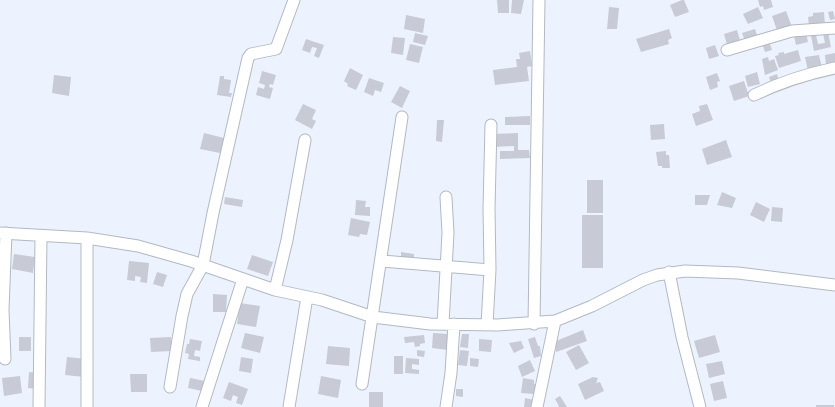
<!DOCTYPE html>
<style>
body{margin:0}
canvas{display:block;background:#ecf3fe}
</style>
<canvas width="835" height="407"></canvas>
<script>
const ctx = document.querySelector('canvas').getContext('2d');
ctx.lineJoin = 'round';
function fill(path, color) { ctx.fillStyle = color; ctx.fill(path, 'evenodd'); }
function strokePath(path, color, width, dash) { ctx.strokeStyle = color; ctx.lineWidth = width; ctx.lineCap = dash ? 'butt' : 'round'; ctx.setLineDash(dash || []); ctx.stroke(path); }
const building = new Path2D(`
 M497 0H509V13H498Z
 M512 0H524L521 14 511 13Z
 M682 0H684L689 12 675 17 670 5Z
 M758 0H771L773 7 764 10 763 6 760 7Z
 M609 7 619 8 617 29H607Z
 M758 7 763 18 748 24 743 14Z
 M786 11 792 27 778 33 772 16Z
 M833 11 835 19 830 20 828 12Z
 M824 12 825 25 809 26 808 17 813 16V13Z
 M406 15 425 19 423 33 404 29Z
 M669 29 672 38 668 40 669 44 641 52 636 39Z
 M755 29 758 38 745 41 742 33Z
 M737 30 741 44 728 48 724 34Z
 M828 32 831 47 814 51 811 36 816 35 818 44 825 43 823 33Z
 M415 33 428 36 425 45 413 42Z
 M806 33 808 42 796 45 794 36Z
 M393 37 405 38 403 55 391 53Z
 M306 39 324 45 319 58 314 56 317 48 312 47 310 53 302 50Z
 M769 41 772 50 765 52 762 43Z
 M410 44 423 47 419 63 406 60Z
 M715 45 719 56 709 59 706 48Z
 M798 50 801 61 779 68 775 56 779 55 778 53 784 52V54Z
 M530 51 532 66 527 67 529 81 495 85 493 70 517 67 516 59H520L519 53Z
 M835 53V64L826 65 825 55Z
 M819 55 822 68 808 71 805 57Z
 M768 57 769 61 774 59 778 70 765 75 762 59Z
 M350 68 363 75 356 90 347 86 348 84 344 81Z
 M262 71 276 75 273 85 270 84 269 87 273 88 270 99 256 95 258 87 264 89 265 85 259 83Z
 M757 72 760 84 748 87 745 76Z
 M717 73 720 81 717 82 718 87 710 90 706 77Z
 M777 74 779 81 771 83 769 77Z
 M54 75 71 77 69 96 52 93Z
 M220 76H224V79L231 80 229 93H232L231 97 217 95Z
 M369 78 384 83 381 92 375 90 373 96 364 92Z
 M744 81 749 96 734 101 729 86Z
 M400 86 410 91 402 108 391 102Z
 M303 104 316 110 312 119 316 121 312 129 295 120Z
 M707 104 713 120 696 126 692 114 700 111 699 106Z
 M530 116V125H505V117Z
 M437 120H444L442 142 436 141Z
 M664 124 665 139 651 140 650 125Z
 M204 133 224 138 220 153 200 149Z
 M518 133V150H529L530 158 500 159V151H514V146L492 147V134Z
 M726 140 732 157 707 165 702 149Z
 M666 151V155H669L670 168H662V166H658L656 152Z
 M587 180H603V213H587Z
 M722 192 736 198 732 208 717 205Z
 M695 195H710L707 205H695Z
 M225 197 243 200 242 207 224 204Z
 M356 200 366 201 365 207H370V216L355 215Z
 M756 202 770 209 764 222 750 215Z
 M772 207 783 208 782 222 771 221Z
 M582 215H603V268H582Z
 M351 218 370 222 367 235 360 234 359 237 348 235Z
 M401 252 414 254V260H401Z
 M14 254 35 257 33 273 12 269Z
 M252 255 273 262 268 276 247 269Z
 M129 261 149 263 147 283 140 282 141 277 135 276V281L127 280Z
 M157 272 167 275 163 287 153 284Z
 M213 294 227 295 226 312H213Z
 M240 303 260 306 256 327 237 324Z
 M583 330 587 341 556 352V341Z
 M245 333 264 337 260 353 241 348Z
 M433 333 449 334 448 350 432 348Z
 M462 334H469L468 348 460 347Z
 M424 335 425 343 420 344V346L415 347 414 342 405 343 404 337Z
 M715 335 720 352 699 358 694 341Z
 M19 337H31V351H19Z
 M171 337 172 351 151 352 150 338Z
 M535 337 538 346H540L541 356 534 358 528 339Z
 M190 339 202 341 200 351 195 350 194 356 200 357V361L188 359 189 354 185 353 187 344H189Z
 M479 339 492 340 491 352 479 351Z
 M521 341 524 348 514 353 509 343Z
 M579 345 589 363 576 370 566 352Z
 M328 346 350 348 349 366 326 364Z
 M417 350 425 351 424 357 417 356Z
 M460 350 469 351 467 366 458 365Z
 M394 356H403V374H394Z
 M67 357 87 359 82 366 81 372H84V377L65 375Z
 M241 357 253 359 251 373 239 371Z
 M406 358 419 359V365L412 364V369L419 370V374L405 373Z
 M470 358 479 359 478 367 470 366Z
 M530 360 535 371 522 377 518 366Z
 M722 361 725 374 709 378 706 364Z
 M29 372 38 373 37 389 28 388Z
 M130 374H147V392H131Z
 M20 376 22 393 4 396 2 378Z
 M321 376 341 380 338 398 318 394Z
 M593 377 598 378 596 383 600 382 604 391 585 400 578 384Z
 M190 378 205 381 202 391 188 388Z
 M523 378 534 380V384H536L534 394 521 393Z
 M723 381 727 398 714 401 710 384Z
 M229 382 248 389 242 405 236 403 238 397 233 395 231 401 223 398Z
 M456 389H463V397L456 396Z
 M369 392H383V407H369Z
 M560 396 567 407H558L559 406 555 399Z
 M525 398 534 400 533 407H524Z
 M816 405H834V407H816Z`);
const minor = new Path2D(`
 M727 50 792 31 835 28
 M754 95C781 82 806 74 835 68
 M0 233 87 238 138 246 191 261 275 290 322 300 373 317 430 324 497 325 555 321 592 306 643 280 657 275 685 271 738 273 835 285
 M382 261 490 270
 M669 272 682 337 700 407
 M275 290 287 240 305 140
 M443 324 448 233 446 197
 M534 324 539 0
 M487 325 490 270 489 208 491 125
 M5 359 3 310 6 233
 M362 384 402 117
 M170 387 182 316 187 294 203 265 213 213 248 58 251 54 276 49 294 0
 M39 407 41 236
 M87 407V238
 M202 407 243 279
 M289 407 307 297
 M446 407 451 373 454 324
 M537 407 555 321`);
fill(building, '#c8cad5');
strokePath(minor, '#b2b9c3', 13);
strokePath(minor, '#fff', 11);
</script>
